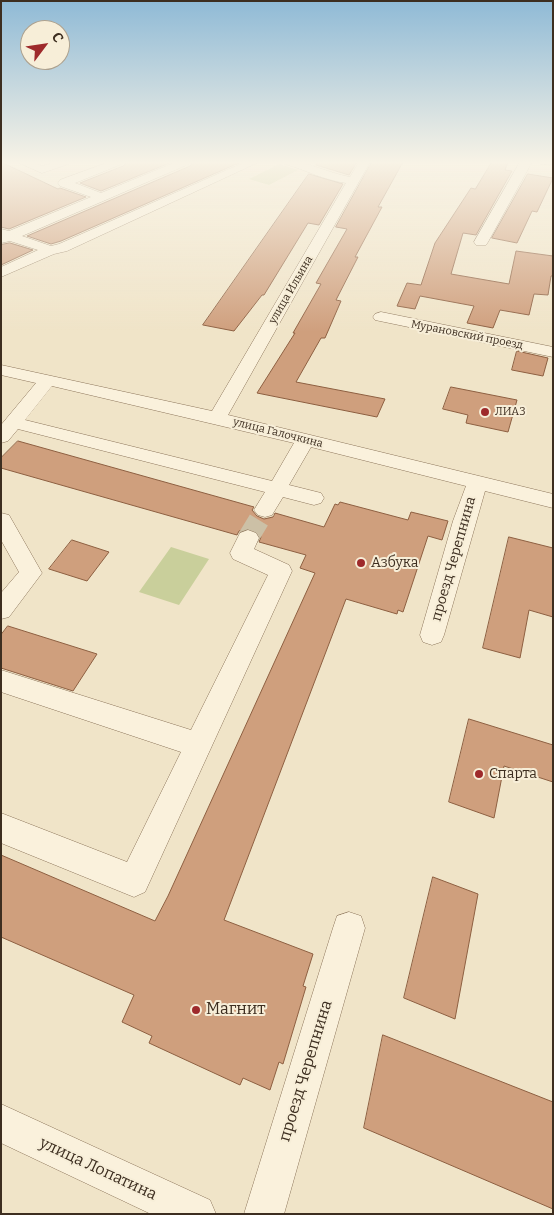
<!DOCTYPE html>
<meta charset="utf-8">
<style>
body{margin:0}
#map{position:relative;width:554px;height:1215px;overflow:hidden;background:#f0e4c8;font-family:Bitter,serif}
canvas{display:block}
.frame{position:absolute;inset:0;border:2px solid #3d2e20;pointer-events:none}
.north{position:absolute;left:20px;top:20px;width:50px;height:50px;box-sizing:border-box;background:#f7eed8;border:1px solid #ada18e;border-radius:50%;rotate:59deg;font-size:14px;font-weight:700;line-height:20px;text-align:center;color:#3d2e20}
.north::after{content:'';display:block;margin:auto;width:18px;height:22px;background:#9e2a2b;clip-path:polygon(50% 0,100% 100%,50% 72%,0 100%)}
</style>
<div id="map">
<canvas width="554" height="1215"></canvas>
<div class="frame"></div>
<div class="north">С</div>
</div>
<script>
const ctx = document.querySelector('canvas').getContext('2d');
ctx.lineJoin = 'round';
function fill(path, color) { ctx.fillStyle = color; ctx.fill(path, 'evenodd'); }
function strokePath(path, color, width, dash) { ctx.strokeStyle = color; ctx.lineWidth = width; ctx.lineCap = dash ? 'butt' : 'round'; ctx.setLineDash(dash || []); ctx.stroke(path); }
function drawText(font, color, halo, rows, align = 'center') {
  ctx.font = font + ' Bitter,serif'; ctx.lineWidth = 4; ctx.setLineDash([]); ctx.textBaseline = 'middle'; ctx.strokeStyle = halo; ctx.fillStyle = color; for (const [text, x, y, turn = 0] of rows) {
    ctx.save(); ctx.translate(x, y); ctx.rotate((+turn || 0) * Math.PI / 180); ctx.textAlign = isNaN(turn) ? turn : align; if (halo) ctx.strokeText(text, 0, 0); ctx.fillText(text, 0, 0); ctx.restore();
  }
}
const green = new Path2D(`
 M279 164 298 170 269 185 249 179Z
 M171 547 209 559 179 605 139 592Z`);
const building = new Path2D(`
 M1 162 58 189 60 188 86 197 9 229 1 227Z
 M127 162H172L101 191 80 183 123 166Z
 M193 162H241L61 241 51 244 27 236 190 166Z
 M318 162H357L349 175 316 165Z
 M372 162H403L378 207H382L355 257H358L336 300 341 301 325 338H321L296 382 385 399 377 417 257 393 295 333H293L321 284 316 283 347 229 336 227Z
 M492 162H508L505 170 512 171 476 235 463 233 451 274 509 284 516 251 553 256V276H551L548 295 534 294 529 315 500 310 493 328 467 323 474 306 420 296 415 309 397 306 407 283 421 285 435 243 471 188 475 189Z
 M309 174 343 184 319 225 308 223 264 295H262L234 331 203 325Z
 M528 174 553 178 537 212 532 211 517 243 492 238Z
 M10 243 33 250 1 265V245Z
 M517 351 548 358 543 376 512 370Z
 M451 387 517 400 508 432 466 423 468 415 443 409Z
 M18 441 254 507 252 510 257 516 264 519 273 517 275 513 324 527 335 504 338 505 340 502 408 520 411 512 448 521 442 540 428 536 403 612 398 610 397 614 346 599 224 920 313 954 303 986 306 987 283 1064 279 1062 270 1090 243 1078 240 1085 149 1043 152 1036 122 1022 134 995 1 937V855L155 921 168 896 315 573 300 568 306 555 259 542 261 537 258 532 249 528 239 531 237 535 1 468V458Z
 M509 537 553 548V617L529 610 520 658 483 648Z
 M72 540 109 552 87 581 49 569Z
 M8 626 97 654 73 691 1 668V635Z
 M469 719 553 745V782L504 766 494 818 449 802Z
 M433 877 478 894 455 1019 404 998Z
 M383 1035 553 1102V1209L364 1128Z`);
const minorTunnel = new Path2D(`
 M248 538 265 510`);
const minor = new Path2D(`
 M17 162H32L42 166 55 162H71L69 164 42 173Z
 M109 162H124L122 164 75 183 101 193 176 162H191L189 164 22 236 51 246 59 244 245 162H259L67 251 54 254 1 277V267L38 250 10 241 1 243V229L9 231 91 197 60 186 58 183 60 180Z
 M283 162C307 160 327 173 350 177L359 162H370L228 415 553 494V508L485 491 444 635 441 642 432 645 423 642 420 635 453 521 466 486 311 447 289 485 321 493 324 498 321 503 314 505 283 497 272 515 265 517 258 515 254 510 265 492 18 429 8 441 1 443V425L36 383 1 375V365L212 411 346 183C324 180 306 170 285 164ZM52 386 294 443 272 481 25 420Z
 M520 162H532L488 242 486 245H476L474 242Z
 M539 162H553V165L541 164Z
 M381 312 553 347V357L375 320 373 317 375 314Z
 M1 513 9 515 42 573 9 617 1 619V593L19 572 1 540Z
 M248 530 256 533 259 538 254 549 289 565 292 571 145 892 134 897 1 843V813L127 862 181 752 1 692V670L191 730 268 575 233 559 230 553 240 533Z
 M349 912 361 916 365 928 284 1214H244L333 928 337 916Z
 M1 1104 210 1200 216 1214H151L1 1143Z`);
const markers = [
 [485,412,5,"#9e2a2b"],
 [361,563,5,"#9e2a2b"],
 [479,774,5,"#9e2a2b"],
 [196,1010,5,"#9e2a2b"]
];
const farStreetnames = [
 ["улица Ильина",291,290,-60],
 ["Мурановский проезд",467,335,11],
 ["улица Галочкина",278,433,14]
];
const farPoinames = [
 ["ЛИАЗ",495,412]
];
const streetNames = [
 ["проезд Черепнина",454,559,-74]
];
const poiNames = [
 ["Азбука",371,563],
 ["Спарта",489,774]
];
const nearPoinames = [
 ["Магнит",206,1010]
];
const nearStreetnames = [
 ["проезд Черепнина",306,1071,-73],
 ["улица Лопатина",98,1169,25]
];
fill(green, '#c9cf9b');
fill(building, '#cf9f7d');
strokePath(building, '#8d5f41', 1);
strokePath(minorTunnel, '#ccc0a6', 21, [21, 11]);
strokePath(minor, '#8d765c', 1);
fill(minor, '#faf1dc');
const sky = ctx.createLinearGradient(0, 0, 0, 332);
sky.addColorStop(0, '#8fbad6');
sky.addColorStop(0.49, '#f8f3e6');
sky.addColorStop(1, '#f8f3e600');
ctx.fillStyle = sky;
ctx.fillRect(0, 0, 554, 332);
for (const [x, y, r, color] of markers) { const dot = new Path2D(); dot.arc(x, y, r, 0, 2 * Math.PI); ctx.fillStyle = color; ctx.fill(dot); strokePath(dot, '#f7eed8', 2); }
drawText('11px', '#3d2e20', '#f7eed8', farStreetnames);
drawText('11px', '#3d2e20', '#f7eed8', farPoinames, 'left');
drawText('14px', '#3d2e20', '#f7eed8', streetNames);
drawText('14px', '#3d2e20', '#f7eed8', poiNames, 'left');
drawText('16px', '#3d2e20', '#f7eed8', nearPoinames, 'left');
drawText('16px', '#3d2e20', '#f7eed8', nearStreetnames);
</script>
